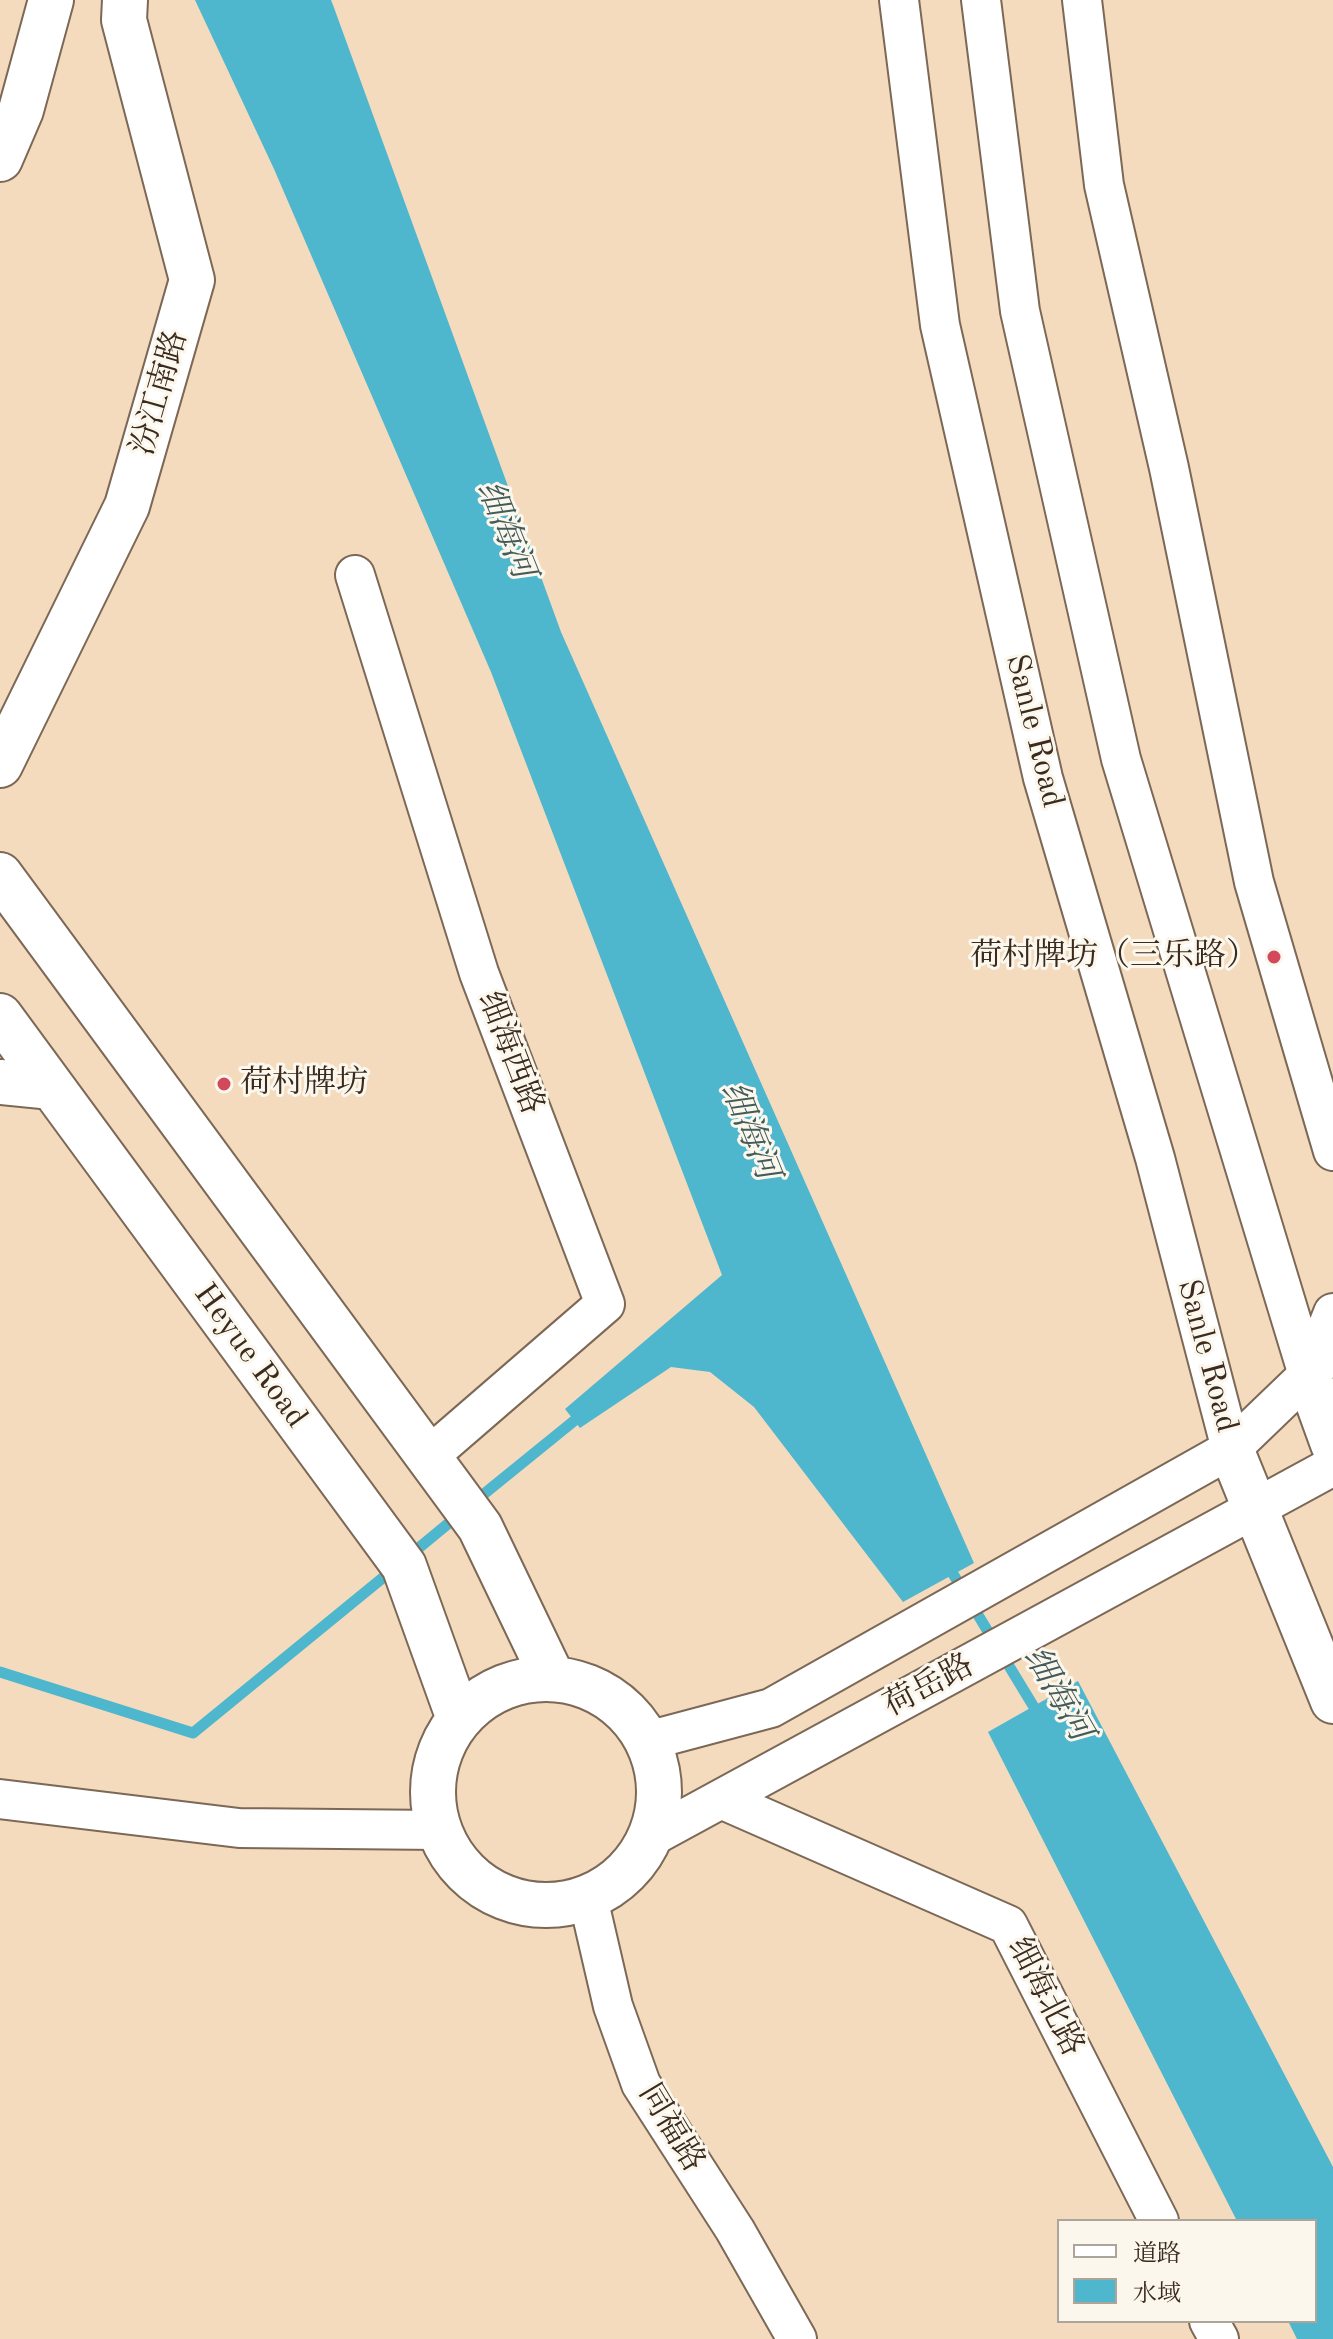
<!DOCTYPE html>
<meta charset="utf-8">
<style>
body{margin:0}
#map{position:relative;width:1333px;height:2339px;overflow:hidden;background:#f4dbbe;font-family:"Old Standard TT","Noto Serif SC",serif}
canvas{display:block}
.legend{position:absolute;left:1057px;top:2219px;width:260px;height:104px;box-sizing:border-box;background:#fbf7ec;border:2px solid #aea59a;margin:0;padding:10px 14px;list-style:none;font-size:24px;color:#3b2a1e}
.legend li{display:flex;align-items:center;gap:16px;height:40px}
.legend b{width:40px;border:2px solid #aea59a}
</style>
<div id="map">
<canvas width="1333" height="2339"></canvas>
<ul class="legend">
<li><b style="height:10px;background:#fff"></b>道路</li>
<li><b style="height:22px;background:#4eb6cd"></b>水域</li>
</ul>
</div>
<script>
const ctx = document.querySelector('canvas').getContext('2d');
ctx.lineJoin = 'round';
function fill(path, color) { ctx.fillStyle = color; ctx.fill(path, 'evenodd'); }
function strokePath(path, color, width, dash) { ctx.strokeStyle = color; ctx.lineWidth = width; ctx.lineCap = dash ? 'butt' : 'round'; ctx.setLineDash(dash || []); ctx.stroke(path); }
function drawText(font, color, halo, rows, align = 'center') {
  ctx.font = font + ' "Old Standard TT","Noto Serif SC",serif'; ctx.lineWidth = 6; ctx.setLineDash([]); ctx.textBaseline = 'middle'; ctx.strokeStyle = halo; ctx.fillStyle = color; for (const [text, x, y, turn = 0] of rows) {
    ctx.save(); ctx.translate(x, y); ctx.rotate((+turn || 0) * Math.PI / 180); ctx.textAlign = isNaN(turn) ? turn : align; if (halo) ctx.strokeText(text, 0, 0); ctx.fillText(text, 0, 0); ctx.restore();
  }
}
const water = new Path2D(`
 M195 0H331L333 5 561 632 974 1563 903 1602 754 1407 710 1372 671 1367 580 1428 565 1409 722 1275 491 672 274 169Z
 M1078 1681 1333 2167V2339H1297L1288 2321H1315V2221H1237L988 1732Z`);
const stream = new Path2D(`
 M474 1502 585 1412
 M409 1556 461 1513
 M947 1564 1040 1717
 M0 1672 193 1733 396 1567`);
const minor = new Path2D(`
 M899 0 940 325 1043 778 1155 1158 1231 1449
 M981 0 1020 311 1121 759 1308 1375
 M1082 0 1104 185 1169 468 1254 882 1333 1151
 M355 575 479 973 605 1304 428 1457
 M1309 1373 1333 1313
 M647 1741 771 1708 1231 1449 1333 1351
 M0 1799 239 1828 439 1830
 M721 1799 1008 1925 1159 2221
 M651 1837 1333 1466
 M588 1898 613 2006 641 2084 735 2230 797 2339
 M1209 2321 1219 2339`);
const major = new Path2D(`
 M0 159 21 110 51 0
 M0 765 127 506 192 280 124 20 125 0
 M0 875 480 1527 553 1679
 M0 1016 404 1566 459 1719
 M0 1082 52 1087
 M1308 1375 1333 1444
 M1231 1449 1333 1701
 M433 1792a113 113 0 1 1 226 0a113 113 0 1 1-226 0Z`);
const markers = [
 [1274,957,8,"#d1495b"],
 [224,1084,8,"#d1495b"]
];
const streetNames = [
 ["汾江南路",160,393,-74],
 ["Sanle Road",1034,731,76],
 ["细海西路",510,1053,69],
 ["Heyue Road",250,1356,54],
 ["Sanle Road",1207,1356,75],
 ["荷岳路",929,1686,-28],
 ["细海北路",1045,1997,63],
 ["同福路",671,2128,59]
];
const poiNames = [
 ["荷村牌坊（三乐路）",1258,957],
 ["荷村牌坊",240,1084,"left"]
];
const waterNames = [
 ["细海河",505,530,68],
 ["细海河",749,1131,68],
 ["细海河",1057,1694,60]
];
fill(water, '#4eb6cd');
strokePath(stream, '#4eb6cd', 11);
strokePath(minor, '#7c6856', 42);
strokePath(major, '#7c6856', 48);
strokePath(minor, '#fff', 38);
strokePath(major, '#fff', 44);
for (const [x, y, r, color] of markers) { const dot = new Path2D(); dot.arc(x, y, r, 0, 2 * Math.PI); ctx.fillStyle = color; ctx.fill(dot); strokePath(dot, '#fbf7ec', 3); }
drawText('32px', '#3b2a1e', '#fbf7ec', streetNames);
drawText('32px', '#3b2a1e', '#fbf7ec', poiNames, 'right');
drawText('italic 34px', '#425b5b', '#fbf7ec', waterNames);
</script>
